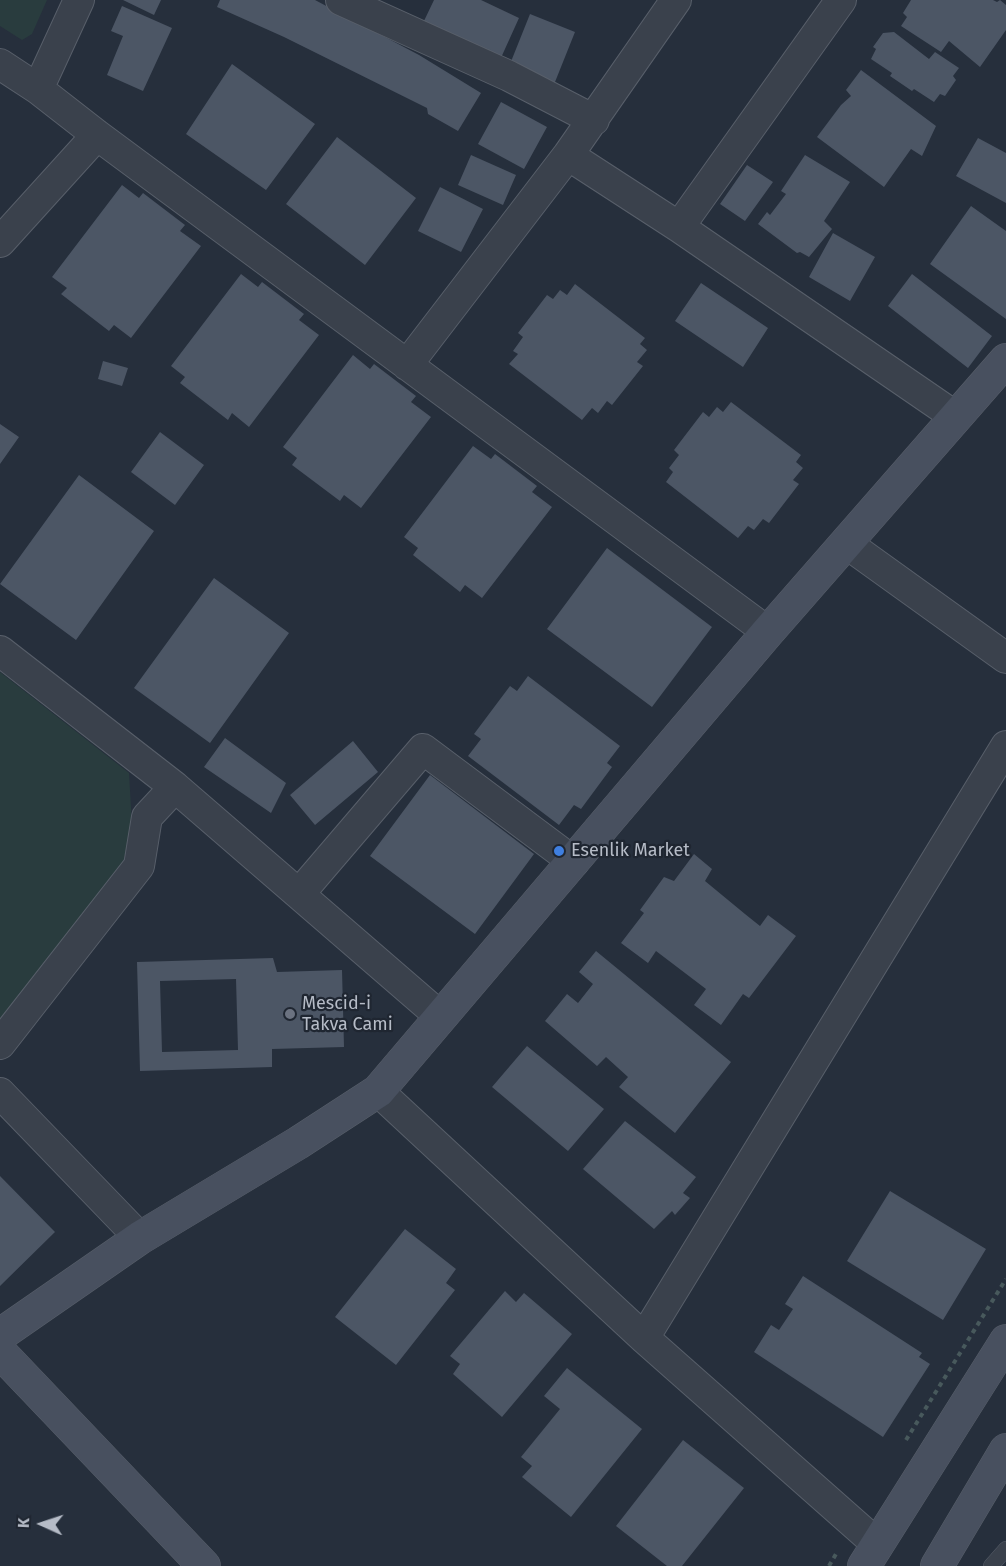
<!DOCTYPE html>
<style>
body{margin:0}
#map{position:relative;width:1006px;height:1566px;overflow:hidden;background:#262f3c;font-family:"Fira Sans",sans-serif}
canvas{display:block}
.north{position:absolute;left:12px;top:1494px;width:60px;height:60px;-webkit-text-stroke:4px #1f2631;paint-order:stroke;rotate:273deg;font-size:16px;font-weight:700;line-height:24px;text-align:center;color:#b6bcc7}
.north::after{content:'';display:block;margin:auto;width:21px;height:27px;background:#b6bcc7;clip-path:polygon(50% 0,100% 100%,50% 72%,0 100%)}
</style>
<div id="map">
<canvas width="1006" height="1566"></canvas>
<div class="north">K</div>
</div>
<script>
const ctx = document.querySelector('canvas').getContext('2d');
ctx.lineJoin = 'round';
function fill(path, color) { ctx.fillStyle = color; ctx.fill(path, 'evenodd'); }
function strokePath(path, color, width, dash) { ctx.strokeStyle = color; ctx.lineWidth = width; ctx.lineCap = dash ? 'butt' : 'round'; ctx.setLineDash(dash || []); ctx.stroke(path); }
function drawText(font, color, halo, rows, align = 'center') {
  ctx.font = font + ' "Fira Sans",sans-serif'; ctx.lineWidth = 4.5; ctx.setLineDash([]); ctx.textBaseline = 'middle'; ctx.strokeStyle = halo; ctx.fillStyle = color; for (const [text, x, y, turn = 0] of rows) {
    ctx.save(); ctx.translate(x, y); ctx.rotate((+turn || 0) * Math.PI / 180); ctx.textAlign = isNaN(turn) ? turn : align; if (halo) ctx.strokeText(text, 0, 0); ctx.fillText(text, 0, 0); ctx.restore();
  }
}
const green = new Path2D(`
 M0 0H47L32 34 22 40 0 26Z
 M0 672 129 773 132 824 120 878 0 1032Z`);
const building = new Path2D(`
 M123 0H161L154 15Z
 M220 0H315L419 55 481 93 458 131 428 114 427 108 284 37 217 7Z
 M434 0H481L519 18 500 60 423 23Z
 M911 0H993L997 2 1000 0 1006 5V30L980 67 949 41 941 52 901 26 907 17 903 13Z
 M122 6 172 28 143 91 107 75 123 36 111 31Z
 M530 14 575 32 553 87 508 69Z
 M894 32 929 59 935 52 959 68 953 76 956 80 945 96 940 94 934 102 914 89 912 91 890 76 892 73 871 59 876 49 873 47 883 33Z
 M232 64 315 124 266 190 186 134Z
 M861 70 936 126 922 156 911 149 884 187 817 137 841 105 851 96 846 90Z
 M501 102 547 127 524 169 478 144Z
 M337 137 416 198 365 265 286 204Z
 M978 138 1006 153V203L956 176Z
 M471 155 516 175 503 205 458 185Z
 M805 155 850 182 824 221 832 229 809 257 800 252 797 253 758 224 767 212 770 215 786 194 781 191Z
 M747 165 773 182 745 221 720 204Z
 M122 185 139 198 143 193 185 225 180 231 201 246 131 338 114 325 109 331 61 294 67 288 52 277Z
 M440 187 483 209 461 252 418 231Z
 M971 206 1006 231V319L930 264Z
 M833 233 875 257 850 301 809 277Z
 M241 274 258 287 262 282 304 314 299 320 319 335 249 427 232 413 228 420 180 383 185 377 171 366Z
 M912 274 992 336 968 368 888 306Z
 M701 283 768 328 743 367 675 321Z
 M575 284 645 338 640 344 647 350 637 362 643 366 612 405 607 401 598 413 592 408 582 420 509 364 518 354 513 351 523 337 518 333 547 295 553 299 560 290 567 295Z
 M353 355 370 369 374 364 416 396 411 402 431 417 361 508 344 495 340 501 292 465 297 458 283 447Z
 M103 361 128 368 122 386 98 379Z
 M731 402 801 455 796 462 803 468 793 480 799 484 769 523 763 519 754 530 748 526 738 538 666 482 673 472 669 468 679 455 674 450 703 412 709 417 717 407 723 412Z
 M0 424 19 437 0 464Z
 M160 432 204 465 175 505 131 472Z
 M473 446 491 459 495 454 537 486 532 492 552 507 482 598 465 585 460 592 413 555 418 548 404 537Z
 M79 475 154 531 76 640 0 584Z
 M607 548 712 627 652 707 547 629Z
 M214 578 289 633 210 743 134 688Z
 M528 676 620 746 607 763 612 767 581 809 574 805 559 825 468 756 481 739 474 734 510 686 517 691Z
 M225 738 286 783 271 813 204 767Z
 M353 741 378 772 315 825 290 795Z
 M430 775 534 854 475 934 370 856Z
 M694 854 712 869 705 881 745 914 760 926 768 915 796 936 749 998 743 994 721 1025 694 1005 706 989 656 951 648 963 621 943 644 913 640 910 664 877 674 881Z
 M596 951 731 1062 675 1133 619 1087 628 1077 606 1057 597 1066 545 1021 567 994 578 1003 593 984 579 972Z
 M273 958 277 972 342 970 344 1047 272 1049V1067L140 1071 137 962ZM236 979 238 1050 162 1052 160 981Z
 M527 1046 604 1109 568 1151 492 1087Z
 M625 1121 696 1177 683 1193 690 1198 675 1215 672 1211 654 1229 583 1169Z
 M0 1176 55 1232 0 1286Z
 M890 1191 986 1249 943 1320 847 1261Z
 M405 1229 456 1269 446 1283 455 1290 396 1365 335 1317Z
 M803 1276 922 1353 919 1357 930 1364 883 1437 754 1352 771 1325 779 1330 793 1309 785 1304Z
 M505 1291 516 1302 524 1293 572 1334 502 1417 453 1374 460 1364 450 1356Z
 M567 1368 642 1429 571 1517 522 1477 532 1466 521 1457 560 1409 544 1396Z
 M683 1440 744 1488 682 1566H667L616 1526Z`);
const path = new Path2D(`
 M906 1440 1006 1279
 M829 1566 836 1554`);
const lane = new Path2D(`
 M991 1566 1006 1549`);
const street = new Path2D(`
 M341 0 509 76 594 120
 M0 64 38 89 97 135 768 632
 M38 89 79 0
 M568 155 679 227 956 417
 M679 227 841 0
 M0 242 97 135
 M407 365 568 155 676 0
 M846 543 1006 658
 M0 651 175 787 441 1017
 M299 894 423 749 574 862
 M0 1044 139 866 147 817 175 787
 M378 1091 644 1338 877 1544
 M0 1093 140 1238
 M644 1338 1006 746`);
const secondary = new Path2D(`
 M0 1335 140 1238 298 1143 378 1091 768 632 1006 360
 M0 1352 204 1566
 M864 1566 1006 1341
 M937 1566 1006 1450`);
const markers = [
 [559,851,6,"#3f7fe0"],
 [290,1014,6,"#6b7280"]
];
const poiNames = [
 ["Esenlik Market",571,851],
 ["Mescid-i",302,1004],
 ["Takva Cami",302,1025]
];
fill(green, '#293c3e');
fill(building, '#4c5665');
strokePath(lane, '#585f6a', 16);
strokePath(street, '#585f6a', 32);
strokePath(secondary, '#585f6a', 34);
strokePath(path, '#48595c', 4, [4.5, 4.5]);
strokePath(lane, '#3a414c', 15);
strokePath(street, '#3a414c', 30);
strokePath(secondary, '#48505f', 33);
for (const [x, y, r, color] of markers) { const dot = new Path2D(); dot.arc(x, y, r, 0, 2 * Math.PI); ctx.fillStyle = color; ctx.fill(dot); strokePath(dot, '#1f2631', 2); }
drawText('18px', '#b6bcc7', '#1f2631', poiNames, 'left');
</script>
